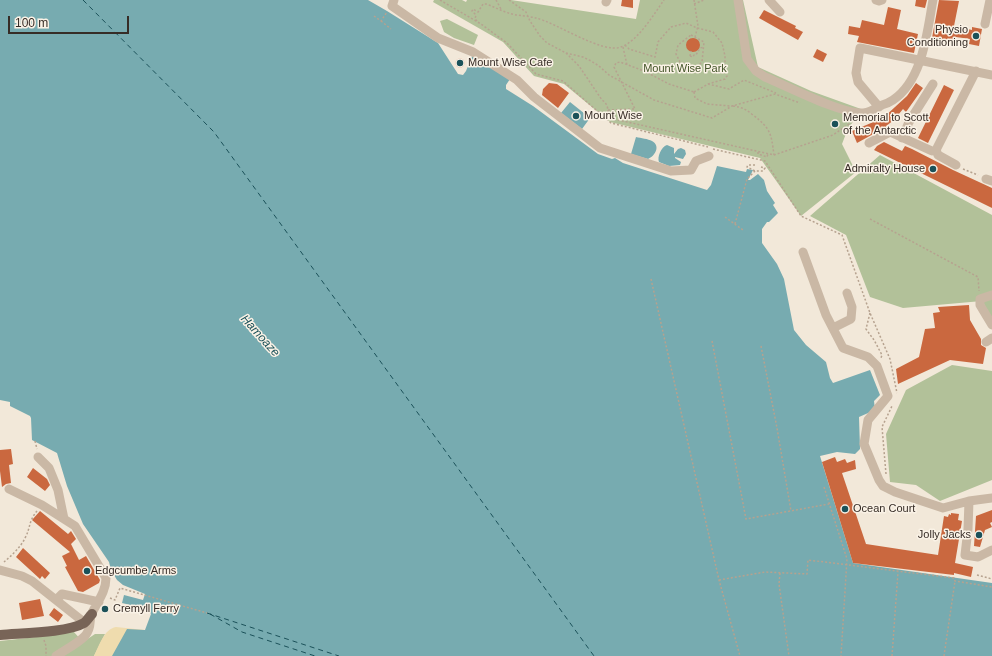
<!DOCTYPE html>
<style>
body{margin:0}
#map{position:relative;width:992px;height:656px;overflow:hidden;background:#f2e8d9;font-family:Arial,sans-serif}
canvas{display:block}
.scale{position:absolute;left:8px;top:16px;width:121px;height:18px;box-sizing:border-box;border:2px solid #362c26;border-top:0;padding-left:5px;font-size:12px;line-height:14px;white-space:nowrap;color:#362c26;-webkit-text-stroke:3px #faf2e6;paint-order:stroke}
</style>
<div id="map">
<canvas width="992" height="656"></canvas>
<div class="scale">100 m</div>
</div>
<script>
const ctx = document.querySelector('canvas').getContext('2d');
ctx.lineJoin = 'round';
function fill(path, color) { ctx.fillStyle = color; ctx.fill(path, 'evenodd'); }
function strokePath(path, color, width, dash) { ctx.strokeStyle = color; ctx.lineWidth = width; ctx.lineCap = dash ? 'butt' : 'round'; ctx.setLineDash(dash || []); ctx.stroke(path); }
function drawText(font, color, halo, rows, align = 'center') {
  ctx.font = font + ' Arial,sans-serif'; ctx.lineWidth = 3; ctx.setLineDash([]); ctx.textBaseline = 'middle'; ctx.strokeStyle = halo; ctx.fillStyle = color; for (const [text, x, y, turn = 0] of rows) {
    ctx.save(); ctx.translate(x, y); ctx.rotate((+turn || 0) * Math.PI / 180); ctx.textAlign = isNaN(turn) ? turn : align; if (halo) ctx.strokeText(text, 0, 0); ctx.fillText(text, 0, 0); ctx.restore();
  }
}
const green = new Path2D(`
 M434 0H462L466 2 467 0H511L636 19 640 0H743L758 67 811 91 861 109 847 131 842 144 856 172 801 216 760 158 610 122 564 84 534 76 503 42 433 2Z
 M447 19 478 35 474 45 454 38 444 32 440 21Z
 M880 155 992 215V318L982 301 903 308 870 297 846 235 810 216Z
 M952 365 992 371V480L940 501 916 485 890 482 886 434 906 390Z
 M73 631 83 642 95 634H105L94 656H0V641L36 637Z`);
const sand = new Path2D(`
 M116 627 145 630 141 656H94C99 646 104 629 116 627Z`);
const water = new Path2D(`
 M0 0H368L387 11 438 43 458 74 463 75 466 71 472 56 510 79 506 85V89L533 106 598 154 612 159 615 158 623 163 707 190 711 185 717 166 746 172 747 169 753 170 748 180H750L758 174 764 180 767 191 775 203 773 205 778 213 769 222H767L762 229V243L777 264 784 279 794 330 806 345 826 362 830 378 833 383 870 370 880 395 874 401 875 410 859 417 860 449 855 454 837 452 820 456 853 563 992 583V656H112L127 629 145 630 151 614 147 609 122 603 124 595 143 600 145 594 123 585 117 580 111 570 109 562 83 524 67 486 57 453 32 440 31 418 30 416 10 406V402L0 400Z
 M570 102 590 118 582 129 561 113Z
 M636 137C641 138 648 139 652 141 661 146 655 156 648 159L631 154Z
 M667 145 674 148V154L678 149 681 148 685 150 686 154 683 159 675 157V158L681 162 680 165 669 166 659 162C657 157 661 147 667 145Z`);
const ferry = new Path2D(`
 M83 0 214 132 594 656
 M207 613 339 656
 M210 614 242 632 315 656`);
const building = new Path2D(`
 M622 0H633V8L621 6Z
 M916 0H927L925 8 915 6Z
 M939 0 959 1 954 26 972 30V27L982 29 979 46 969 44 970 39 956 37 955 43 932 38Z
 M888 7 901 10 897 29 918 34 914 53 857 42 859 36 848 34 849 26 860 28 862 20 884 25Z
 M764 10 796 26 795 28 803 32 798 40 759 18Z
 M686 45a7 7 0 1 1 14 0a7 7 0 1 1-14 0Z
 M817 49 827 54 823 62 813 57Z
 M455.5 63a4.5 4.5 0 1 1 9 0a4.5 4.5 0 1 1-9 0Z
 M549 83 557 84 569 93 558 108 542 95 543 89Z
 M916 83 923 88 906 112 903 109 894 120 886 126V127L857 143 852 131 883 118 907 96Z
 M944 85 954 90 928 143 918 138Z
 M884 142 902 151 905 146 912 149 953 170 992 188V208L874 150 877 146Z
 M969 305 970 320 981 339V345L986 348 983 364 950 360 898 384 896 369 919 357 925 329 935 328 933 313 940 312 938 307Z
 M11 449 13 464 9 465 11 483 6 484 2 487 0 471V450Z
 M835 457 837 462 845 459 847 463 855 460 856 469 842 473 866 544 938 555 944 516 948 517 949 514 951 515V513L959 514 958 520 962 521 955 563 973 567 971 577 954 573V575L853 563 822 462Z
 M33 468 47 479 50 485 45 491 27 477Z
 M992 510V522L990 523 992 527 985 530 980 547 974 546 976 516Z
 M40 511 68 534 71 531 76 539 71 544 79 560 86 556 100 580 99 583 83 592 78 591 65 567 67 566 62 556 70 552 32 520Z
 M23 548 50 573 45 579 42 576 40 579 16 557Z
 M40 599 44 616 22 620 19 603Z
 M54 608 63 615 58 622 49 615Z`);
const path = new Path2D(`
 M440 0 481 24 507 43 536 74 563 81 611 123 708 147
 M496 0 501 9
 M509 0 526 12 530 21 540 36 547 43 566 53 583 57 591 61 599 66 609 75 654 100 712 118 732 106 775 94 800 103
 M694 0 698 26 695 37
 M694 4 704 0
 M374 16 381 21 387 12
 M381 21 391 29
 M477 21 475 19 476 15 472 11 473 9 478 12 483 4H486C495 7 503 12 512 14 520 16 528 16 536 18 557 23 602 54 621 47 638 41 654 14 664 0
 M691 35 704 42 702 62 695 68 680 62 676 54 678 45Z
 M625 45 629 49 655 57 658 42 671 27 686 23 697 28 713 32 722 43 725 56V72
 M623 47 627 65
 M566 53 579 66 602 100C607 103 609 109 607 114L614 119 774 155 833 135 849 124V120
 M690 56 693 57 694 55H696L700 48 704 47
 M690 56 691 51
 M708 84 729 89 744 80 776 93
 M694 92 695 98 707 104 730 106
 M694 92 708 84 725 79 727 76 725 72 720 73
 M733 106C742 107 747 110 753 115 771 129 771 133 774 155
 M608 110 635 109 614 67 616 63 620 62 644 71 669 84 694 92
 M713 149 765 161 801 216 842 235 870 313 890 359 897 393
 M758 152V154L767 157 768 154
 M755 165H748L747 167 755 171H763L765 168 761 167
 M963 169 978 175
 M725 217 743 230
 M870 219 978 277 979 291
 M735 224 747 179 755 171
 M651 279 719 580 740 656
 M870 313 866 329 874 340 882 355 881 358
 M712 341 746 519 829 504
 M761 346 777 428 791 511
 M35 441 37 449
 M886 474 882 427 892 406
 M824 487 847 559 841 656
 M4 562C11 556 21 547 25 538 31 527 28 522 37 511
 M780 573 779 584 789 656
 M977 575 992 579
 M719 580 765 572 807 574 808 560 954 578 955 581 992 587
 M110 598 115 600 120 588 207 613
 M44 640 46 646V656
 M892 656 898 572
 M944 656 955 581`);
const minor = new Path2D(`
 M394 0 392 6 438 38 473 52 517 80 534 97 600 148 671 171 691 170 696 161 709 156
 M738 0 747 59 756 71 765 77C787 86 841 114 863 113 869 113 877 108 882 105 886 104 890 102 893 100 923 80 927 32 933 0
 M769 0 780 12
 M876 0 879 1 882 0
 M606 2 607 0
 M985 24 990 0
 M879 107 858 82 856 73 860 48 992 75
 M902 138 909 122 933 84
 M869 143 890 132 932 151 936 150
 M956 165 938 155 936 150 976 71
 M986 179 992 181
 M803 252 826 315 843 348 868 357 877 366 888 396 868 420 864 444 879 480 883 486 895 492 943 508 969 501 992 498
 M992 295 980 299V305L992 325
 M833 328 851 319 852 307 847 293
 M986 342 992 338
 M38 457 49 468 58 490 64 519
 M9 489 42 505 75 526 106 578C106 591 98 601 92 613 88 622 93 626 85 636 77 644 65 650 56 656
 M969 501 968 529 965 555 978 557 992 550
 M0 570 22 576 32 581 85 623
 M56 600 62 594 99 602`);
const major = new Path2D(`
 M0 635C20 633 67 633 84 623 87 621 89 617 92 614`);
const markers = [
 [976,36,4,"#1b5159"],
 [460,63,4,"#1b5159"],
 [576,116,4,"#1b5159"],
 [835,124,4,"#1b5159"],
 [933,169,4,"#1b5159"],
 [845,509,4,"#1b5159"],
 [979,535,4,"#1b5159"],
 [87,571,4,"#1b5159"],
 [105,609,4,"#1b5159"]
];
const poiNames = [
 ["Physio",968,30,"right"],
 ["Conditioning",968,43,"right"],
 ["Mount Wise Cafe",468,63],
 ["Mount Wise",584,116],
 ["Memorial to Scott",843,118],
 ["of the Antarctic",843,131],
 ["Admiralty House",925,169,"right"],
 ["Ocean Court",853,509],
 ["Jolly Jacks",971,535,"right"],
 ["Edgcumbe Arms",95,571],
 ["Cremyll Ferry",113,609]
];
const parkNames = [
 ["Mount Wise Park",685,69]
];
const waterNames = [
 ["Hamoaze",260,336,48]
];
fill(green, '#b2c199');
fill(sand, '#efdcae');
fill(water, '#77abb0');
strokePath(ferry, '#1b5159', 1, [5, 4]);
fill(building, '#ca683f');
strokePath(path, '#b6a28f', 1.5, [2, 2]);
strokePath(minor, '#cab8a5', 9);
strokePath(major, '#786457', 10);
for (const [x, y, r, color] of markers) { const dot = new Path2D(); dot.arc(x, y, r, 0, 2 * Math.PI); ctx.fillStyle = color; ctx.fill(dot); strokePath(dot, '#faf2e6', 1.5); }
drawText('11px', '#362c26', '#faf2e6', poiNames, 'left');
drawText('11px', '#435529', '#faf2e6', parkNames);
drawText('italic 12px', '#1b5159', '#faf2e6', waterNames);
</script>
